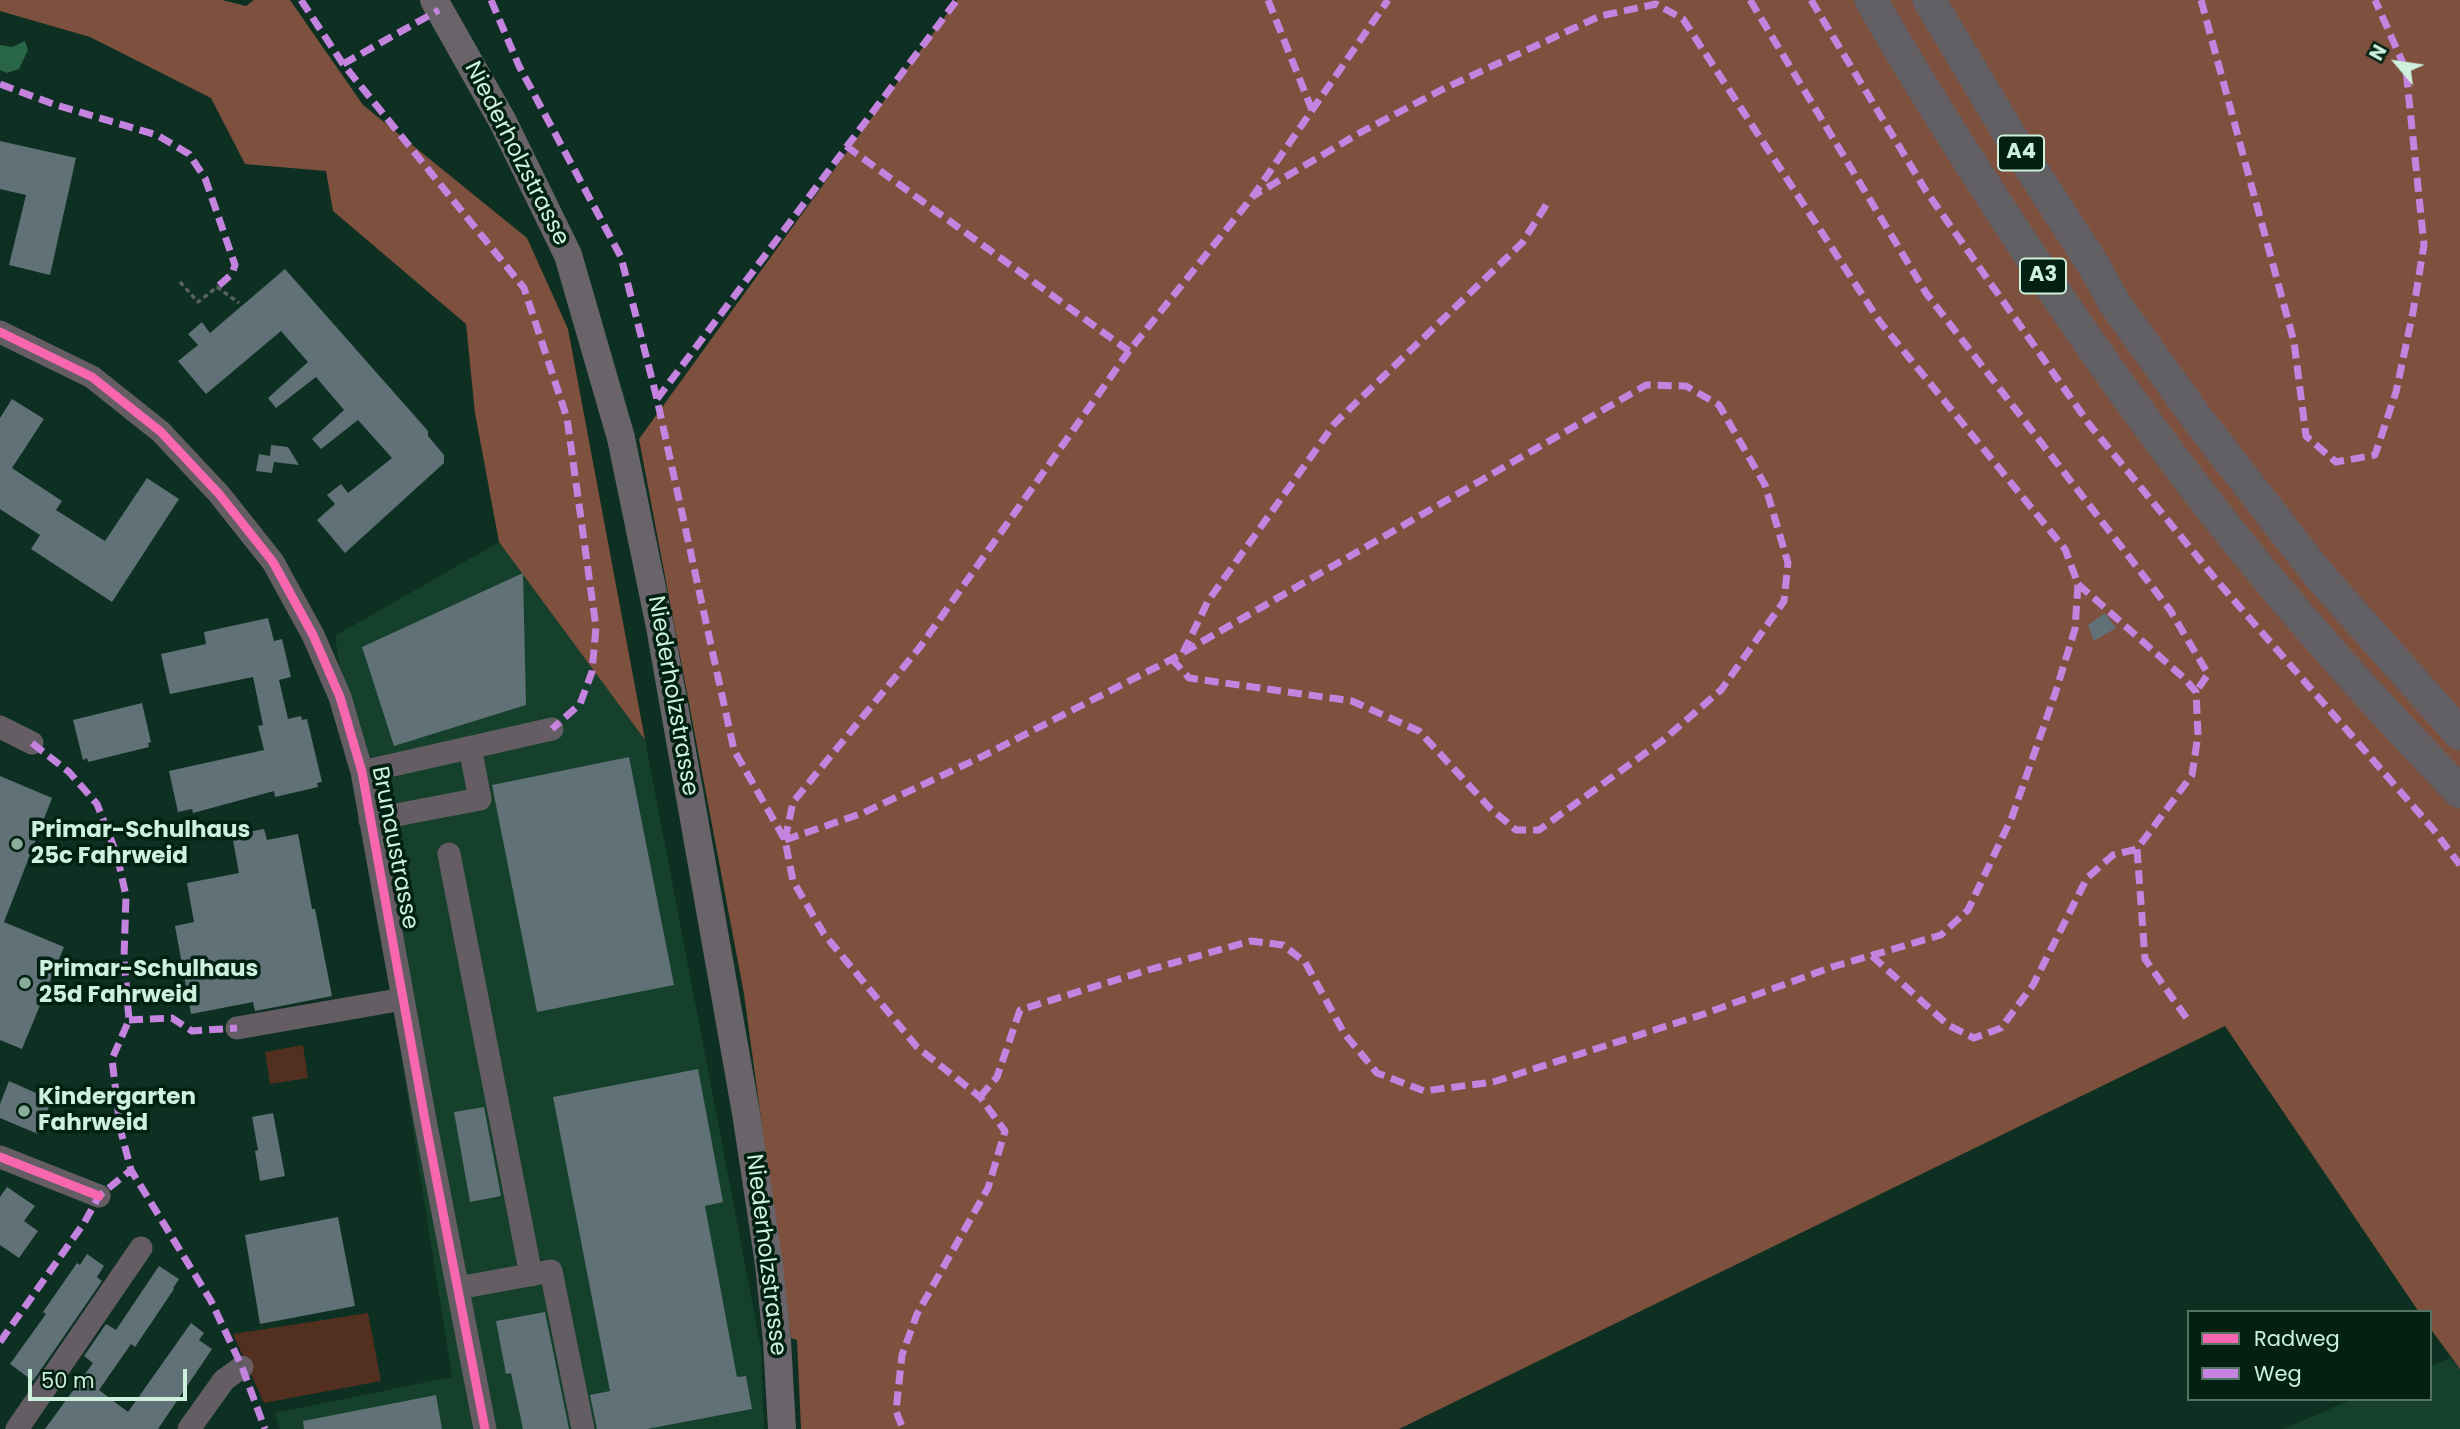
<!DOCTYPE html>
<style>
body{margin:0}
#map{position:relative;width:2460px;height:1429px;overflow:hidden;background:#0e3022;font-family:Poppins,sans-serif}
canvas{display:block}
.legend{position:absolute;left:2187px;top:1310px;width:245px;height:91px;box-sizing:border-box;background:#022112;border:2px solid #537463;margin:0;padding:9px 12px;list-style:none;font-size:21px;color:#cdf1dc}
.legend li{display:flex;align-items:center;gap:14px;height:35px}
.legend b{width:35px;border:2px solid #537463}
.north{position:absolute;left:2362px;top:28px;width:70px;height:70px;-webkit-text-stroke:5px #022112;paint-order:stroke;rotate:299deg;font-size:19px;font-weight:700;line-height:28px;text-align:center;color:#cdf1dc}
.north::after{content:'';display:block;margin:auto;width:24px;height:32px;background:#cdf1dc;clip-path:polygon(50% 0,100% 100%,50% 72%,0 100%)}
.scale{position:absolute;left:28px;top:1369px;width:159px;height:32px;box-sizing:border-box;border:4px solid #cdf1dc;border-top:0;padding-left:9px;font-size:21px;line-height:24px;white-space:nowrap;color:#cdf1dc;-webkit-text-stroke:5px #022112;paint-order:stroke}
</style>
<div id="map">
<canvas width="2460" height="1429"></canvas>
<ul class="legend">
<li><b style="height:9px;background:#f766af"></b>Radweg</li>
<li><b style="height:9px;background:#c483df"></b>Weg</li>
</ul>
<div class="north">N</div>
<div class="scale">50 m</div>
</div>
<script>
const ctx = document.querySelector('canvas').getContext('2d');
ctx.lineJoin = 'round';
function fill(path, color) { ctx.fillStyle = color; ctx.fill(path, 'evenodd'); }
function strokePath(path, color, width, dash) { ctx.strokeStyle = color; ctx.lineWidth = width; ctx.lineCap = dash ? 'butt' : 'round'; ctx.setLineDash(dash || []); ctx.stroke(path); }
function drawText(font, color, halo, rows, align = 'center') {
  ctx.font = font + ' Poppins,sans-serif'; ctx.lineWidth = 7; ctx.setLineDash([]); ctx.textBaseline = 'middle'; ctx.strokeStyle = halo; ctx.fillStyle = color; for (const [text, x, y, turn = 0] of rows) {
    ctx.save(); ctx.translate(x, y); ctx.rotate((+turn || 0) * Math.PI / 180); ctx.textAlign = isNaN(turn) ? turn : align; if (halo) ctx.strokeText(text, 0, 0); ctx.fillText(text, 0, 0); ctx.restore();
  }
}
const built = new Path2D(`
 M499 542 645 740 761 1348 764 1429H280L275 1413 452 1377 335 636Z
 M2450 1358 2460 1369V1429H2283L2353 1399H2430V1366Z`);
const green = new Path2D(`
 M303 1045 308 1078 270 1084 265 1052Z
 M368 1313 381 1381 264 1403 233 1334Z`);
const forest = new Path2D(`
 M0 0H222L246 6 254 0H290L363 105 527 238 568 329 645 740 499 542 475 413 466 324 333 211 326 171 245 164 211 98 90 37 0 11Z
 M957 0H2460V1369L2430 1328V1312H2419L2225 1026 1399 1429H801L797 1340 791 1338 744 994 639 439Z`);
const water = new Path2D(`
 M25 41 28 50 19 69 7 73 0 70V45L12 47Z`);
const building = new Path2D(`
 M0 141 76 158 50 275 9 265 26 195 0 189Z
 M285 269 428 431V436L444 455V463L345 553 317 520 335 504 327 495 341 484 348 493 392 458 358 420 321 449 312 439 344 410 316 377 276 408 268 398 308 362 281 331 206 394 178 361 198 345 188 334 202 322 210 333Z
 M12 399 44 419 12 468 62 501 56 510 105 541 147 478 179 499 112 602 31 549 40 535 0 509V418Z
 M271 445 288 447 299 465 274 462 272 473 256 471 259 454 270 456Z
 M523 573 526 705 394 746 362 647Z
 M2105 613 2116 628 2094 641 2088 625Z
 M268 618 274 641 282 639 291 677 279 680 288 719 301 716 302 720 307 719 322 782 317 783 318 787 275 797 274 791 193 813 192 809 178 812 169 771 264 750 258 726 263 725 253 677 170 694 161 654 206 644 204 632Z
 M142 703 151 742 148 743 149 747 88 762 87 758 83 760 73 720Z
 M629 757 674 985 537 1012 492 785Z
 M0 776 52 798 4 922 64 947 22 1049 0 1040Z
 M264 829 267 840 298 834 312 909H315L332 996 255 1011 253 1002 191 1014 175 926 194 922 187 883 239 873 232 835Z
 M698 1069 723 1202 705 1206 737 1377 746 1376 752 1409 647 1429H597L590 1395 610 1391 553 1097Z
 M9 1081 52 1100 38 1134 0 1118V1104Z
 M484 1107 501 1196 470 1202 454 1112Z
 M273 1113 285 1176 260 1181 255 1151 258 1150 252 1117Z
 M7 1187 35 1206 24 1221 38 1231 19 1258 0 1245V1197Z
 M338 1217 355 1306 260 1324 245 1235Z
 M87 1254 104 1266 97 1277 102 1281 33 1381 10 1364 46 1314 43 1312 77 1263 80 1265Z
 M159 1266 179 1279 173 1288 174 1289 135 1347 131 1344 99 1390 128 1412 191 1323 204 1333 199 1340 212 1349 158 1429H45L93 1363 84 1356 106 1324 116 1330Z
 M545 1312 569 1429H523L511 1373 506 1374 496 1321Z
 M436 1395 442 1429H304L303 1421Z`);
const path = new Path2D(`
 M180 282 198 302 217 287 239 303`);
const minor = new Path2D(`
 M0 332 92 377 161 432 219 494 273 562 313 635 340 697 362 772 425 1120 485 1429
 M0 727 32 743
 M362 772 552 729
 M370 820 480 799 470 748
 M449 854 531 1275
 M237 1028 403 999
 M0 1157 99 1196
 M458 1288 551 1271 583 1429
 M17 1429 141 1248
 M189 1429 224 1380 242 1367`);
const major = new Path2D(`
 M434 0 503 122 568 255 621 438 660 627 746 1113 769 1264 777 1341 782 1429`);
const highway = new Path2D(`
 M1871 0C1907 64 1947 127 1987 189 2083 339 2186 485 2303 620 2353 679 2406 735 2460 792
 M1929 0 2014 142 2094 266 2115 304 2199 421 2318 574 2460 734`);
const quiet = new Path2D(`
 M301 0 343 64 524 288 567 418 596 627 592 672 580 704 552 729
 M491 0 519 66 621 257 657 399 734 750 785 840 793 881 824 934 917 1047 980 1097 1005 1131 988 1188 917 1314 902 1355 896 1411 903 1429
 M1268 0 1312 110
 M1750 0 1926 293 2170 610 2208 674 2196 692
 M1811 0 1926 191 2089 424 2218 582 2433 829 2460 865
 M2201 0 2294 342 2306 436 2336 462 2375 455 2396 392 2413 312 2424 245 2406 70 2375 0
 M343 64 439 10
 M0 84 53 104 157 135 189 154 205 178 235 265 232 274 217 287
 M846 146 1129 351
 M657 399 957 0
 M2078 584 2185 679 2196 692 2198 735 2192 775 2137 849 2145 959 2190 1023
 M1183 653 1208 601 1335 423 1522 243 1550 199
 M32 743 69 772 97 804 117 855 126 896 124 958 129 1020 112 1059 120 1128 131 1170 211 1301 242 1367 265 1429
 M785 840 863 813 981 757 1172 659 1646 385 1686 386 1719 405 1765 485 1788 563 1784 601 1721 690 1662 741 1539 830H1516L1490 808 1419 731 1352 701 1189 678 1172 659
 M785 840 793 802 920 647 1129 351 1253 196 1388 0
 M1872 956 1948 1025 1974 1038 2001 1028 2033 985 2087 878 2113 855 2137 849
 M129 1020 172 1018 192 1031 237 1028
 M980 1097 997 1077 1020 1010 1148 970 1251 941 1283 945 1305 962 1344 1033 1377 1073 1424 1091 1493 1082 1704 1014 1832 967 1941 935 1968 910 2012 817 2055 694 2075 629 2078 584 2065 549 1880 322 1683 19 1656 4 1600 16 1443 89 1363 131 1253 196
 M0 1342 84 1223 99 1196 131 1170`);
const cycleway = new Path2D(`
 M0 332 92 377 161 432 219 494 273 562 313 635 340 697 362 772 425 1120 485 1429
 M0 1157 99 1196`);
const markers = [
 [17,844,7,"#8aad9b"],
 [25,983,7,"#8aad9b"],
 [24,1111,7,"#8aad9b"]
];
const shields = [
 [2021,153,46],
 [2043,276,46]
];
const shieldNames = [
 ["A4",2021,153],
 ["A3",2043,276]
];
const streetNames = [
 ["Niederholzstrasse",516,154,63],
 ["Niederholzstrasse",672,696,80],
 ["Brunaustrasse",394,848,79],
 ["Niederholzstrasse",765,1255,83]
];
const poiNames = [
 ["Primar-Schulhaus",31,831],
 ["25c Fahrweid",31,857],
 ["Primar-Schulhaus",39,970],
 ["25d Fahrweid",39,996],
 ["Kindergarten",38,1098],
 ["Fahrweid",38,1124]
];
fill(built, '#15402b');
fill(green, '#532f1f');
fill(forest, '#7e503e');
fill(water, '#286647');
fill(building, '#607177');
strokePath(path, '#59615f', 3.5, [5, 3.5]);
strokePath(minor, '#645d63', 23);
strokePath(major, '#696469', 28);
strokePath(highway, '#626065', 33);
strokePath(quiet, '#c483df', 7, [14, 7]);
strokePath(cycleway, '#f766af', 9);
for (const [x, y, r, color] of markers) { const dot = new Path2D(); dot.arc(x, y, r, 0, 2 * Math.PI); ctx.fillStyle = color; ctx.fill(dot); strokePath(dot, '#022112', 2.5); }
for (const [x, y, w] of shields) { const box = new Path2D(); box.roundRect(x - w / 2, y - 17.5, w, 35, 5); ctx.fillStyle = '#022112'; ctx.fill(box); strokePath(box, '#cdf1dc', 2); }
drawText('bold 21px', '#cdf1dc', null, shieldNames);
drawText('23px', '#cdf1dc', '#022112', streetNames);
drawText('bold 23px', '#cdf1dc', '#022112', poiNames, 'left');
</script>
